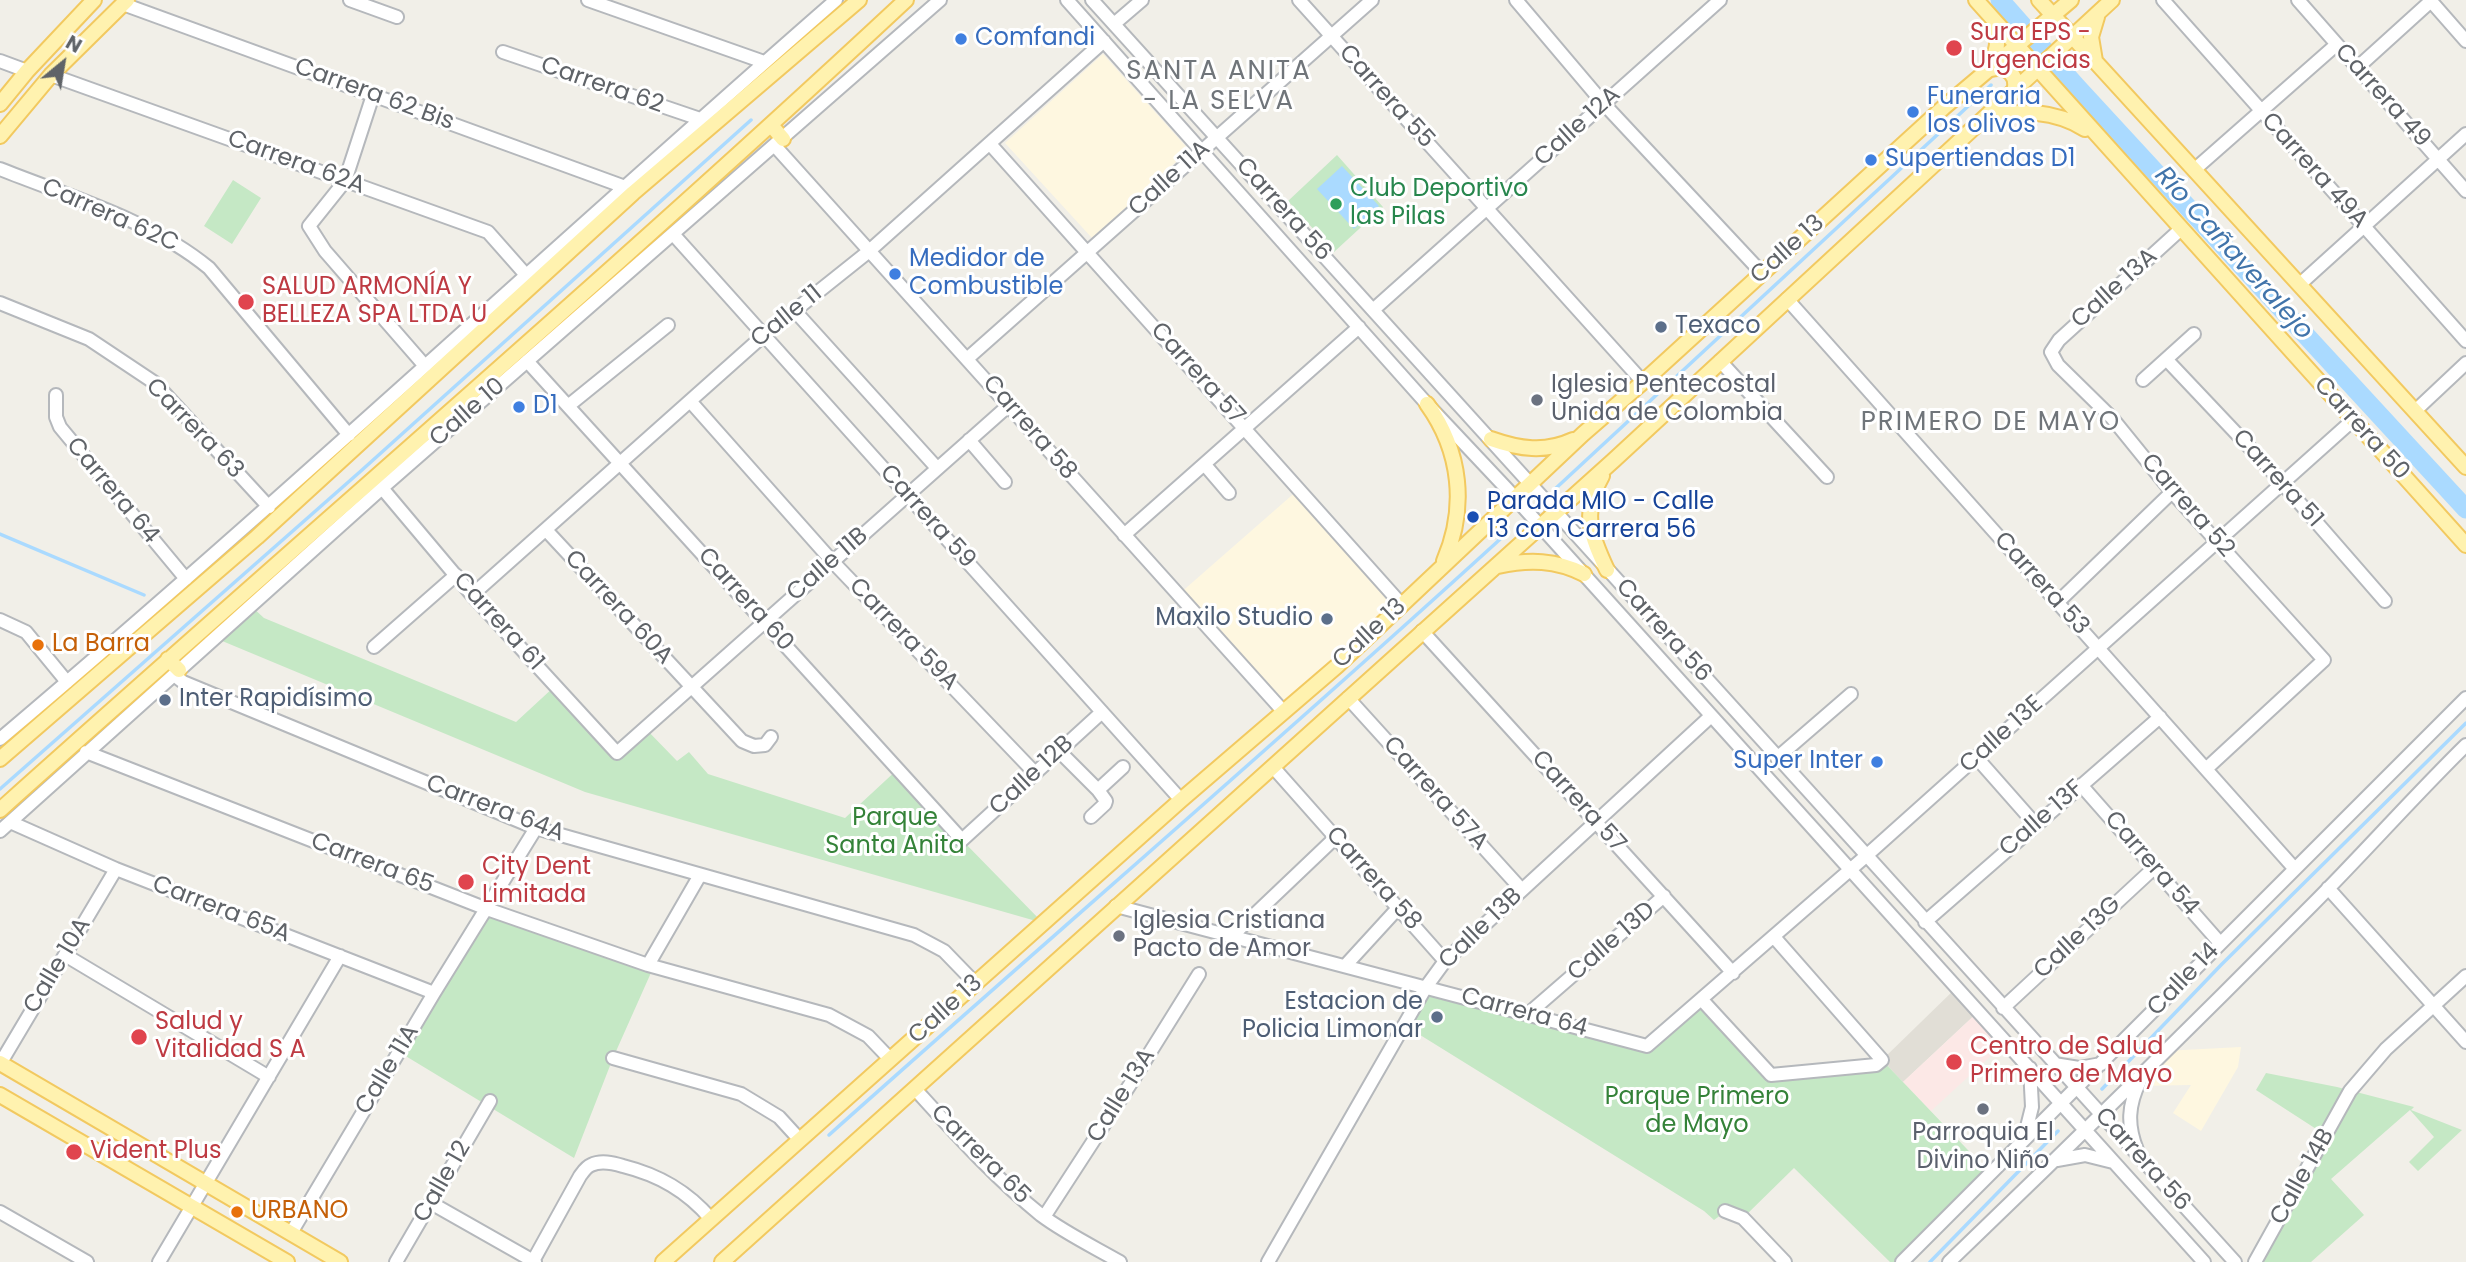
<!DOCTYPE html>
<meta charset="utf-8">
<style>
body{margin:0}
#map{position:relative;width:2466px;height:1262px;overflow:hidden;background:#f1efe8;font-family:Poppins,sans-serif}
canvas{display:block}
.north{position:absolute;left:28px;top:28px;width:70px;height:70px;-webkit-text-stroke:5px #fff;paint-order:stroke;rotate:30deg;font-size:19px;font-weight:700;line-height:28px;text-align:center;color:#5f6368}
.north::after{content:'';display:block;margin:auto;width:24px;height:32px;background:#5f6368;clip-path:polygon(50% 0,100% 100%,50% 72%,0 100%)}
</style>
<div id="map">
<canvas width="2466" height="1262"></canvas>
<div class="north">N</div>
</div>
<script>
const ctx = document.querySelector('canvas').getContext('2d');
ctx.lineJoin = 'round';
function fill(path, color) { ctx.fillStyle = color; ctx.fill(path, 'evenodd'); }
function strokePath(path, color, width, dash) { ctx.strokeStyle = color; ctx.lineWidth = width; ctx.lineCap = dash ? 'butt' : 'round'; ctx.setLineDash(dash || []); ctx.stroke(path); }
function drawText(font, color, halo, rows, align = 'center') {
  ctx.font = font + ' Poppins,sans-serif'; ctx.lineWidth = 6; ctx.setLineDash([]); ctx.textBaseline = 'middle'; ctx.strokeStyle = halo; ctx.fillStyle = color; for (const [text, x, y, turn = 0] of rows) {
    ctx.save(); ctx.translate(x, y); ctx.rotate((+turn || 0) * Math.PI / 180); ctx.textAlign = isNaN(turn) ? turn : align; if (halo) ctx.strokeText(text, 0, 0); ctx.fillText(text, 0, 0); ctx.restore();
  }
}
const commercial = new Path2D(`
 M1103 54 1189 150 1092 238 1005 143Z
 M1299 489 1402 605 1283 711 1178 595Z
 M2241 1047 2238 1067 2201 1131 2173 1113 2191 1085 2138 1086 2164 1051Z`);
const education = new Path2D(`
 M1957 987 1979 1011 1903 1082 1882 1060Z`);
const medical = new Path2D(`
 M1979 1011 2006 1042 1931 1111 1903 1082Z`);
const green = new Path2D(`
 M1337 155 1383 207 1334 252 1288 201Z
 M233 180 261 198 232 244 204 226Z
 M251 606 264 618 516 722 555 686 617 752 644 727 677 761 689 752 708 774 845 818 899 768 962 840 1043 923 585 792 215 638Z
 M487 909 654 966 613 1058 574 1158 399 1052Z
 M1426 987 1647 1046 1702 1000 1771 1075 1882 1060 1987 1170 1902 1262H1890L1794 1168 1743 1218 1725 1212 1714 1220 1704 1211 1404 1025Z
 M2266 1073 2337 1087 2414 1107 2411 1110 2462 1130 2418 1171 2409 1162 2434 1137 2410 1110 2331 1179 2364 1215 2311 1262H2255L2327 1136 2256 1090Z`);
const water = new Path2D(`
 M1342 166 1379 206 1354 229 1317 189Z`);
const stream = new Path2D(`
 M1555 489 1991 85
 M0 534 144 595
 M0 789 362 470 751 120
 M2102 1089 2221 965 2466 723
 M829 1135C1055 933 1285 736 1508 532
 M1930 1262 2058 1131`);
const river = new Path2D(`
 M2000 0 2076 86 2466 509`);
const minor = new Path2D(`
 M350 0 397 17
 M588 0 764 62
 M1067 0 1427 404 1507 489 2204 1262
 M1092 0 2235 1262
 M1299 0 1643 382
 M1516 0 1604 104 1762 273
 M2163 0 2466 341
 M2298 0 2466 191
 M2430 0 2466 41
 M123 4 625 187
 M1114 24 1142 0
 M503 52 700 119
 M0 61 27 71
 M2357 68 2432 0
 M51 75 488 232 526 275
 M373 95 345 181 309 226 325 251 425 366
 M990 144 1402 605
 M775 146 1283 711
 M0 169C70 197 151 220 209 268L349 435
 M2194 170 2336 45
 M2181 229 2059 340 2051 352 2058 365 2112 418 2172 492 2324 660 2206 769
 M673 234 1181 800
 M2299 285 2466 134
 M1787 299 2294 868
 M0 303 89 339 155 383 269 507
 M794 310 937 468
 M1373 310 1720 0
 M968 358 1372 0
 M2166 359 2270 469 2385 601
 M527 361 962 840 1102 712
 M1720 361 1827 477
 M2143 380 2194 334
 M56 395V417L60 427 186 579
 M690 401 832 561 1035 773
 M568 406 668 325
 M2415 411 2466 363
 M969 440 1005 482
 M1205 465 1229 493
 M382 488 472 595 617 753 1008 406
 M546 530 742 741 754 746 765 745 771 737
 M1124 535 1359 327
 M472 595 764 335 868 252 1104 41
 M2058 602 2172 492
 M0 620 26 632 67 682
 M1422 631 1733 973
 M374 647 456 575
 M174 675 183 682 536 828 914 935 944 951 975 983
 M1348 698 1522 890
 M0 739C284 499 555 245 836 0
 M1059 751 1098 790 1123 767
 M86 752 487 909 648 965 829 1015 868 1036 890 1059
 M1976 757 2036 825
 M1777 758 1851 694
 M1273 767 1445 961
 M2081 785 2220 943
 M1091 817 1105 804 1106 801 1098 790
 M10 822 116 869 434 993
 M0 831 382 488 940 0
 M2328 888 2466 1042
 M1116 906 1647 1046 1866 856 2353 420
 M1925 922 2160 717
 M1232 936 1336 837
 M65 955 269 1077
 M648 965 700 875
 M1345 966 1399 907
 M1702 1000 1771 1075 1876 1065 1882 1060 1774 937
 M2003 1008 2154 868
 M1528 1014 1664 896
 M613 1058 741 1094 779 1117 800 1140
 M0 1064 116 869
 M2054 1064 2079 1068 2101 1064
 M915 1089C955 1133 994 1177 1041 1215 1065 1233 1094 1247 1120 1262
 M2024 1139 2032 1107 2030 1068
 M2137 1150C2127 1125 2128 1105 2140 1081
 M2057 1160 2085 1155 2113 1162
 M431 1203 535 1262
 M1725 1211 1743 1218 1785 1262
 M0 1212 87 1262
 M1044 1217 1131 1083 1199 974
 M291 1233 434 993 536 828
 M533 1261 580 1176C583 1172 586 1167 591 1165 601 1160 613 1163 623 1166 659 1175 687 1191 711 1219
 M159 1262 340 956
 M396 1262 490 1101
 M1268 1262 1426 987 1445 961 1711 716
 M1902 1262 2466 698
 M1949 1262C2071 1145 2192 1026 2312 905 2364 853 2413 797 2466 745
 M2255 1262 2350 1091 2386 1049 2466 976`);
const major = new Path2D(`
 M1976 0 2466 545
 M2039 0 2466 467
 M2095 61 2091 37 2097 17
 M1989 67C1998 52 2000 37 1994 20
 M1991 69C2007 65 2019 75 2014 92
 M0 104 27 71 94 0
 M1987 119C2019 108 2056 111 2085 129
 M771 125 783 139
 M0 136 51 75 127 0
 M1427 404C1461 451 1467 508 1444 561
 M1491 439C1519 449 1545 453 1573 440
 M1602 476C1581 512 1591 536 1607 570
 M1498 566C1529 559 1556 560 1584 574
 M168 659 179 670
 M0 759 257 537 633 193 859 0
 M0 810C302 539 610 276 906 0
 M0 1063 340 1262
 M0 1095 287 1262
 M663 1262 1181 800 1337 666 1583 434 1643 382 1943 108 2071 0
 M722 1262 1614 460 2112 0`);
const markers = [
 [961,39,7,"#3f7fe0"],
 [1954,48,9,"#e0444e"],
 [1913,112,7,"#3f7fe0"],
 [1871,160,7,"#3f7fe0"],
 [1336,204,7,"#2e9e5b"],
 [895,274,7,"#3f7fe0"],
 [246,302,9,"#e0444e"],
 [1661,327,7,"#5c6f8a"],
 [1537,400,7,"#6b7280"],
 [519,407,7,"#3f7fe0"],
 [1473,517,7,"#1a4fb4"],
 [1327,619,7,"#5c6f8a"],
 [38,645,7,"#e8710a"],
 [165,700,7,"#5c6f8a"],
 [1877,762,7,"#3f7fe0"],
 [466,882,9,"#e0444e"],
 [1119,936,7,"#6b7280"],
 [1437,1017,7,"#5c6f8a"],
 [139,1037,9,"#e0444e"],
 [1954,1062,9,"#e0444e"],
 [1983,1109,7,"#6b7280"],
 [74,1152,9,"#e0444e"],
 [237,1212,7,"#e8710a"]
];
const healthNames = [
 ["Sura EPS -",1970,34],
 ["Urgencias",1970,62],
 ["SALUD ARMONÍA Y",262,288],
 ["BELLEZA SPA LTDA U",262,316],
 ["City Dent",482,868],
 ["Limitada",482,896],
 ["Salud y",155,1023],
 ["Vitalidad S A",155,1051],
 ["Centro de Salud",1970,1048],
 ["Primero de Mayo",1970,1076],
 ["Vident Plus",90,1152]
];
const shopNames = [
 ["Comfandi",975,39],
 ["Funeraria",1927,98],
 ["los olivos",1927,126],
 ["Supertiendas D1",1885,160],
 ["Medidor de",909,260],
 ["Combustible",909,288],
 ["D1",533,407],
 ["Super Inter",1863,762,"right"]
];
const streetNames = [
 ["Carrera 62",602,86,19],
 ["Carrera 62 Bis",374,95,20],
 ["Carrera 49",2382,96,48],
 ["Carrera 55",1386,97,48],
 ["Calle 12A",1578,127,-42],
 ["Carrera 62A",296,163,20],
 ["Carrera 49A",2314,171,48],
 ["Calle 11A",1170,179,-42],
 ["Carrera 56",1283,210,48],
 ["Carrera 62C",110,216,24],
 ["Calle 13",1788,250,-42],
 ["Calle 13A",2115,289,-42],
 ["Calle 11",787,317,-39],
 ["Carrera 57",1197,374,48],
 ["Calle 10",468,413,-41],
 ["Carrera 58",1029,428,49],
 ["Carrera 63",194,429,46],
 ["Carrera 50",2361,429,48],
 ["Carrera 51",2277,479,48],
 ["Carrera 64",112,491,50],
 ["Carrera 52",2187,506,49],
 ["Carrera 59",927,517,48],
 ["Calle 11B",828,565,-41],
 ["Carrera 53",2041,584,48],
 ["Carrera 60",745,600,48],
 ["Carrera 60A",618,608,47],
 ["Carrera 61",498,622,48],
 ["Carrera 56",1663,631,48],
 ["Calle 13",1370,634,-43],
 ["Carrera 59A",903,635,46],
 ["Calle 13E",2002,735,-42],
 ["Calle 12B",1032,776,-43],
 ["Carrera 57A",1435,794,48],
 ["Carrera 57",1578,802,48],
 ["Carrera 64A",495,809,21],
 ["Calle 13F",2042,819,-41],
 ["Carrera 65",372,864,21],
 ["Carrera 54",2151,864,49],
 ["Carrera 58",1373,879,48],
 ["Carrera 65A",221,910,21],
 ["Calle 13B",1481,929,-44],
 ["Calle 13G",2078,938,-43],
 ["Calle 13D",1612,942,-41],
 ["Calle 10A",58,966,-59],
 ["Calle 14",2184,980,-46],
 ["Calle 13",946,1010,-42],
 ["Carrera 64",1524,1013,15],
 ["Calle 11A",388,1070,-59],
 ["Calle 13A",1122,1096,-58],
 ["Carrera 65",980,1155,45],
 ["Carrera 56",2142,1160,48],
 ["Calle 14B",2303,1177,-61],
 ["Calle 12",443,1182,-60]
];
const leisureNames = [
 ["Club Deportivo",1350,190],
 ["las Pilas",1350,218]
];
const serviceNames = [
 ["Texaco",1675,327],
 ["Maxilo Studio",1313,619,"right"],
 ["Inter Rapidísimo",179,700],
 ["Estacion de",1423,1003,"right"],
 ["Policia Limonar",1423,1031,"right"]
];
const worshipNames = [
 ["Iglesia Pentecostal",1551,386],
 ["Unida de Colombia",1551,414],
 ["Iglesia Cristiana",1133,922],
 ["Pacto de Amor",1133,950],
 ["Parroquia El",1983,1134,"center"],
 ["Divino Niño",1983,1162,"center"]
];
const transitNames = [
 ["Parada MIO - Calle",1487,503],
 ["13 con Carrera 56",1487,531]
];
const foodNames = [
 ["La Barra",52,645],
 ["URBANO",251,1212]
];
const parkNames = [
 ["Parque",895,819],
 ["Santa Anita",895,847],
 ["Parque Primero",1697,1098],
 ["de Mayo",1697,1126]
];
const neighbourhoodNames = [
 ["SANTA ANITA",1219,72],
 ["- LA SELVA",1219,102],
 ["PRIMERO DE MAYO",1991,423]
];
const waterNames = [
 ["Río Cañaveralejo",2233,254,48]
];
fill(commercial, '#fef7e0');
fill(education, '#e1ded6');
fill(medical, '#fce8e6');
fill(green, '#c5e8c5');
fill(water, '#aadaff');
strokePath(stream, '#aadaff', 3.5);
strokePath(river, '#aadaff', 19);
strokePath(minor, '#b5b8bc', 16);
strokePath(major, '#f2c960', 18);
strokePath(minor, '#fff', 12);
strokePath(major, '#fff2af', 14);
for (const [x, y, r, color] of markers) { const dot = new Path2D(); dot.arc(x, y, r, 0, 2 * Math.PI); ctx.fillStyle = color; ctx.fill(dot); strokePath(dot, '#fff', 2.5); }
drawText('24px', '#be3a42', '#fff', healthNames, 'left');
drawText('24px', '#366cbe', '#fff', shopNames, 'left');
drawText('24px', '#5f6368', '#fff', streetNames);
drawText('24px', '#27864d', '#fff', leisureNames, 'left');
drawText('24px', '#4e5e75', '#fff', serviceNames, 'left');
drawText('24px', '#5b616d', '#fff', worshipNames, 'left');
drawText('24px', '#164399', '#fff', transitNames, 'left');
drawText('24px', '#c56008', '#fff', foodNames, 'left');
drawText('24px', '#348238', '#fff', parkNames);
ctx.letterSpacing = '2px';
drawText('26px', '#70757a', '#fff', neighbourhoodNames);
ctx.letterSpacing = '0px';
drawText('italic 26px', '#4174aa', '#fff', waterNames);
</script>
